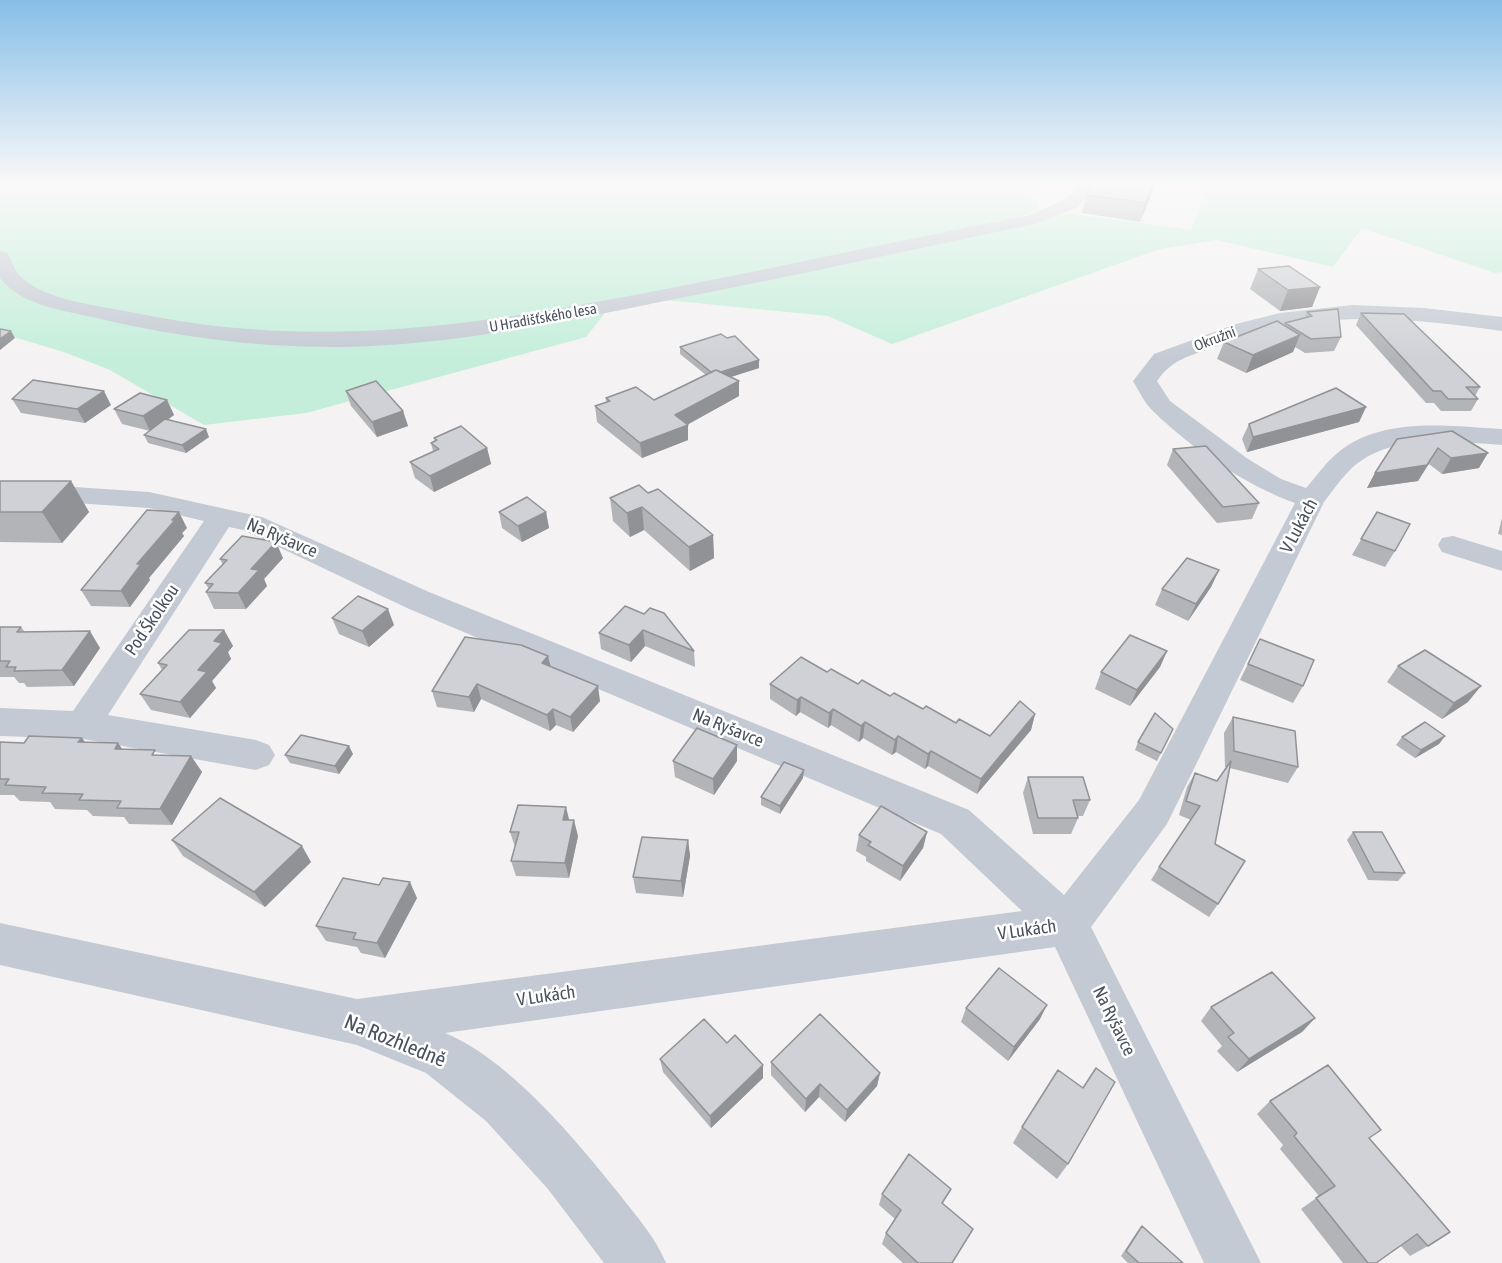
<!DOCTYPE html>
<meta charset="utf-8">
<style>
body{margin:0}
canvas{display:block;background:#f4f2f2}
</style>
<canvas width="1502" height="1263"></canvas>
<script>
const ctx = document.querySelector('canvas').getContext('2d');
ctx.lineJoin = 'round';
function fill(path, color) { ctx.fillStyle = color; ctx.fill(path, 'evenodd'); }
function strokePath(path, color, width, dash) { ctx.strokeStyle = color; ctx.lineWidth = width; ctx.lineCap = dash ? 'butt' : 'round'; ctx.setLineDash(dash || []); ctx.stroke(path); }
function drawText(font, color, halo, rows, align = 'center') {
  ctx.font = font + ' "Asap Condensed",sans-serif'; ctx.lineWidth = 5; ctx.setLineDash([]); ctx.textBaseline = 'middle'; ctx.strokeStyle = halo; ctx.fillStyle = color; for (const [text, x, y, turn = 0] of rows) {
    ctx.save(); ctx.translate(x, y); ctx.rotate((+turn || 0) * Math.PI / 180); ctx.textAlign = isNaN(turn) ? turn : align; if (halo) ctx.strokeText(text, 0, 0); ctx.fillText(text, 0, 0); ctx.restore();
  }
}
const green = new Path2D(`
 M0 183H1035L1029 193 1039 205 1032 213 1005 222 616 299 586 337 306 413 204 425 110 370 64 352 0 333Z
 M1209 183H1502V272L1495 273 1362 228 1333 267 1217 240 1160 249 892 344 828 316 665 300 1066 213 1191 230Z`);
const minor = new Path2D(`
 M1080 183H1097L1078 207 1035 224C910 250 785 278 660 302 556 323 450 345 344 347 262 348 181 338 101 319 68 311 22 307 0 278V251L7 253C12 260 13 269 20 276 46 301 96 305 130 312 316 351 472 326 655 291 781 267 905 239 1030 215L1066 199Z
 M1352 305 1424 308 1502 317V331C1396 316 1316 309 1214 347 1189 357 1173 358 1157 381L1170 401 1248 459 1281 479 1306 488C1315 478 1323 466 1333 457 1377 415 1447 426 1502 429V445C1452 442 1396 432 1354 466 1343 476 1333 490 1324 502L1167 824 1091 927 1261 1263H1204L1055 947 445 1033C509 1059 577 1141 620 1195 637 1217 655 1237 666 1263H604L548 1189 486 1121 426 1073 357 1045 0 965V923L357 999 1022 911 941 834 407 608 243 530 229 527 108 715 256 740 269 745 275 755 269 765 256 770 83 739 0 736V708L73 711 204 521 149 508 0 498V482L149 492 262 517 429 592 969 810 1064 895 1139 800 1295 503C1245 485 1192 449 1154 412 1145 404 1139 391 1133 381L1154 354 1236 324 1280 313Z
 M1453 536 1502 551V571L1442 552 1438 545 1442 538Z`);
const wall = new Path2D(`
 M1153 190 1140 222 1082 213 1086 195Z
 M1258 269 1320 287 1312 307 1280 311 1250 289Z
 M1307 312 1341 337 1334 351 1305 353 1295 347 1293 352 1246 373 1217 359 1224 342 1284 325 1285 323 1305 317Z
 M1361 313 1480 387 1475 396 1478 399 1471 411H1441L1434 403H1426L1356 325Z
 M680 347 759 360V368L731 377 739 396 687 425 688 440 642 458 597 422 595 406 606 402V398L654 400 706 375 680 354Z
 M346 391 403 411 408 426 377 437 351 406Z
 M12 399 111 405 85 423 21 413Z
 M167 400 174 415 168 420 209 437 186 453 148 443 144 435 150 431 122 424 114 409Z
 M1366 407 1359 422 1247 452 1242 439 1249 424Z
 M1452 431 1479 468 1442 474 1429 464 1418 481 1367 488 1375 473Z
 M434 438 487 448 491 464 434 492 415 478 410 462 433 451 431 443 435 442Z
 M1173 449 1259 503 1252 519 1217 523 1167 465Z
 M0 481H71L89 512 62 543 0 542Z
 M648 493 713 535 714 558 690 571 644 530 630 537 613 521 610 498Z
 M499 512H546L549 528 522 542 502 528Z
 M1377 512 1395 551 1385 567 1352 555Z
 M1502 518V535L1498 534Z
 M187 528 182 533 184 536 149 578 150 580 130 607 91 606 81 590Z
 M283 558 264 579 267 586 246 609H214L206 592 209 589 205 583 223 565 220 559Z
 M1219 570 1211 587 1188 621 1155 605 1162 589Z
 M644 614 694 651 695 667 645 646 631 662 601 649 599 633Z
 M332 618 394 625 369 647 339 634Z
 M0 627H21L25 632 100 648 74 686 27 687 24 683H19L14 677H0Z
 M224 630 233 646 228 652 231 659 212 681 216 688 190 718 151 710 140 694 162 670 158 663Z
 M1260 639 1303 686 1293 703 1240 680Z
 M1167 651 1160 667 1130 706 1095 689 1101 672Z
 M548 656 550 666 600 701 573 732 556 725 550 731 481 699 474 712 437 707 432 691Z
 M1398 666 1468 702 1442 719 1387 682Z
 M827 672 990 736 1035 714 1031 730 977 794 928 766 925 769 896 752 892 755 863 738 859 742 831 725 828 728 800 712 796 716 770 699V684Z
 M1233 717 1298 767 1288 783 1230 768 1215 844 1218 904 1209 917 1151 880 1159 867 1191 820 1179 815 1187 787 1195 773 1217 781 1227 767H1225L1224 733Z
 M1173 729 1157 761 1135 750 1138 742Z
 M1445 736 1439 744 1415 758 1396 745 1402 737Z
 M82 738 85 743 122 749 158 755 191 756 202 772 172 825 129 824 124 817 93 816 87 810 55 809 50 802 20 801 14 795H0V742L24 743Z
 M737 745V761L714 795 675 777 673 761Z
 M353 754 339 774 290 763 285 755Z
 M1028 777 1090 800 1083 816H1077L1078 818 1071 834H1033L1023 793Z
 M803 778 780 814 761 805V797Z
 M510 832 578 836 569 878 516 876 511 861 515 847Z
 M927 832 923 848 900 881 866 861V857L856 851 859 835Z
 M1353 832 1405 873 1398 881 1368 880 1347 840Z
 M172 840 311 862 265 907 183 856Z
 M688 840 690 856 683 897 636 893 633 877Z
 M417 898 385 958 361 953 357 947 326 941 316 926Z
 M1211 1007 1315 1018 1302 1032 1237 1072 1217 1051 1222 1046 1201 1021Z
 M966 1008 1040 1019 1008 1061 961 1022Z
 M727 1043 763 1078 711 1128 663 1072 660 1059Z
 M771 1062 880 1073 877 1086 845 1122 819 1097 805 1112 771 1075Z
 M1270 1101 1370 1138 1428 1246 1410 1256 1401 1246 1376 1263H1343L1301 1209 1319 1196 1280 1149 1283 1145 1257 1114Z
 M1022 1127 1068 1164 1057 1179 1013 1143Z
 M951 1189 943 1203 952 1263H903L882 1244 886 1233 895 1219 879 1205 882 1194Z
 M1142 1226 1183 1263H1128L1121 1256 1137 1232Z`);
const shadedWall = new Path2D(`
 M1153 183H1154L1153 190 1140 222 1146 203Z
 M1320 287 1312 307 1280 311 1288 290Z
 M11 331 15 338 0 350V339Z
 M1300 335 1293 352 1246 373 1253 355Z
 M759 360V368L715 382V375Z
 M739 381V396L683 427 688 425V440L642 458 640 443 675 415Z
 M104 391 111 405 85 423 77 409Z
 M167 400 174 415 150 431 143 416Z
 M1366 407 1359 422 1247 452 1253 437Z
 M403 411 408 426 377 437 372 422Z
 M206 429 209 437 186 453 182 445Z
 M487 448 491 464 434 492 430 476Z
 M1438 448 1418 481 1367 488 1375 473Z
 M1488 453 1479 468 1442 474 1451 458Z
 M71 481 89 512 62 543 42 512Z
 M642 507 644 530 630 537 627 513Z
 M179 512 187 528 182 533 184 536 149 578 150 580 130 607 121 591 137 564Z
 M546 512 549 528 522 542 518 526Z
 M713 535 714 558 690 571 689 547Z
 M276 542 283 558 264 579 267 586 246 609 238 593 251 569Z
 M1219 570 1211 587 1188 621 1196 604Z
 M388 609 394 625 369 647 362 631Z
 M224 630 233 646 228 652 231 659 212 681 216 688 190 718 180 702 214 641Z
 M643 630 645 646 631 662 629 645Z
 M90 631 100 648 74 686 62 670Z
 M1167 651 1160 667 1130 706 1137 690Z
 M548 656 552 672 542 663Z
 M477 684 481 699 474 712 469 697Z
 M598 686 600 701 573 732 570 717Z
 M1481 686 1468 702 1442 719 1454 703Z
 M801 697 800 712 796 716 797 700Z
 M553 709 556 725 550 731 547 715Z
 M833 709 831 725 828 728 829 713Z
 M1035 714 1031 730 977 794 981 779Z
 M865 722 863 738 859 742 861 726Z
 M898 736 896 752 892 755 895 740Z
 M1445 736 1439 744 1415 758 1421 750Z
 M82 738 94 754 78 742Z
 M118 743 130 760 115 749Z
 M737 745V761L714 795 713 779Z
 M349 746 353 754 339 774 335 766Z
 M931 751 928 766 925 769 928 754Z
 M191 756 202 772 172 825 160 809Z
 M804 770 803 778 780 814V806Z
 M566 807 570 823 563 820Z
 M574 820 578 836 569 878 565 863Z
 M927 832 923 848 900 881 903 866Z
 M688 840 690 856 683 897 681 881Z
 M302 846 311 862 265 907 254 892Z
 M410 882 417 898 385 958 377 943Z
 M1047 1005 1040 1019 1008 1061 1014 1047Z
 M1315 1018 1302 1032 1237 1072 1249 1059Z
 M763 1065V1078L711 1128 710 1116Z
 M880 1073 877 1086 845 1122 847 1110Z
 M820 1084 819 1097 805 1112 806 1099Z`);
const building = new Path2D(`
 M1093 183H1153L1146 203 1086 195Z
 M1289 266 1320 287 1288 290 1258 269Z
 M1338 309 1341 337 1311 339 1285 323 1312 316 1307 312Z
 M1361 313 1404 314 1480 387H1466L1478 399H1448L1441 391H1433Z
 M1277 321 1300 335 1253 355 1224 342Z
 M0 329 11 331 0 339Z
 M721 334 727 338 735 336 759 360 721 372 716 370 711 372 680 347Z
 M716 370 739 381 675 415 688 425 640 443 595 406 610 401 606 398 636 387 654 400Z
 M33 380 104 391 77 409 12 399Z
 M376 381 403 411 372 422 346 391Z
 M1336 388 1366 407 1253 437 1249 424Z
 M140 393 167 400 143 416 114 409Z
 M165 419 206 429 182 445 144 435Z
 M461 426 487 448 430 476 410 462 439 449 431 443 437 440 434 438Z
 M1452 431 1488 453 1451 458 1438 448 1427 465 1375 473 1397 439Z
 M1206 446 1259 503 1223 507 1173 449Z
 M0 481H71L42 512H0Z
 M639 485 648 493 658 489 713 535 689 547 642 507 627 513 610 498Z
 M527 497 546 512 518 526 499 512Z
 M147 510 179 512 172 520H175L137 564H141L121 591 81 590Z
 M1377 512 1410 524 1395 551 1361 539Z
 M242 536 276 542 251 569 259 570 238 593 206 592 213 584 205 583 227 560 220 559Z
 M1187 558 1219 570 1196 604 1162 589Z
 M358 596 388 609 362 631 332 618Z
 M625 606 644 614 650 608 664 613 694 651 643 630 629 645 599 633Z
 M0 627H21L17 632 90 631 62 670 14 671 16 667H6L10 661H0Z
 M189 630H224L214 641 222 643 198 670 207 672 180 702 140 694 167 665 158 663Z
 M1130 635 1167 651 1137 690 1101 672Z
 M465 637 521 645 548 656 542 663 598 686 570 717 553 709 547 715 477 684 469 697 432 691Z
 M1260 639 1314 660 1303 686 1248 664Z
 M1425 650 1481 686 1454 703 1398 666Z
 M801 657 827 672 831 669 858 684 862 680 890 696 894 693 923 709 926 706 956 723 959 719 990 736 1020 701 1035 714 981 779 931 751 928 754 898 736 895 740 865 722 861 726 833 709 829 713 801 697 797 700 770 684Z
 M1155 713 1173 729 1161 753 1138 742Z
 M1233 717 1295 731 1298 767 1234 751Z
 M1425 722 1445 736 1421 750 1402 737Z
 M697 728 737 745 713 779 673 761Z
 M301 735 349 746 335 766 285 755Z
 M29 736 82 738 78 742 118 743 115 749 155 750 152 755 191 756 160 809 117 808 121 801 79 800 83 794 42 793 46 787 5 785 9 779H0V742L24 743Z
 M1231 761 1215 844 1245 861 1218 904 1159 867 1200 806 1186 801 1195 773 1217 781Z
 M784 762 804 770 780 806 761 797Z
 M1028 777H1083L1090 800H1073L1078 818H1038Z
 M220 798 302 846 254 892 172 840Z
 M518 805 566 807 563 820H574L565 863 511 861 519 832H510Z
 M881 806 927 832 903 866 868 845 871 842 859 835Z
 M1353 832H1382L1405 873 1374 872Z
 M642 837 688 840 681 881 633 877Z
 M343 878 379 885 383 878 410 882 377 943 353 939 356 933 316 926Z
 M999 968 1047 1005 1014 1047 966 1008Z
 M1272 972 1315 1018 1249 1059 1228 1037 1234 1033 1211 1007Z
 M820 1014 880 1073 847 1110 820 1084 806 1099 771 1062Z
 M704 1019 727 1043 735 1035 763 1065 710 1116 660 1059Z
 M1328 1065 1381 1130 1369 1138 1450 1232 1428 1246 1417 1234 1376 1263H1368L1316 1198 1335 1186 1294 1136 1297 1133 1270 1101Z
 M1096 1068 1115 1082 1068 1164 1022 1127 1058 1070 1083 1088Z
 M909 1154 951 1189 942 1203 973 1229 952 1263H918L886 1233 901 1210 882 1194Z
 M1142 1226 1183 1263H1139L1126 1251Z`);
const farStreetnames = [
 ["U Hradišťského lesa",543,318,-10],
 ["Okružní",1215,339,-21]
];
const streetNames = [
 ["V Lukách",1299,526,-62],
 ["Na Ryšavce",282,538,23],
 ["Pod Školkou",152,620,-56],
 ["Na Ryšavce",728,728,22],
 ["V Lukách",1027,930,-8],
 ["V Lukách",546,996,-8],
 ["Na Ryšavce",1114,1021,64]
];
const nearStreetnames = [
 ["Na Rozhledně",395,1041,22]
];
fill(green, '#c4eeda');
fill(minor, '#c4cad3');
fill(wall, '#b2b4b8');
fill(shadedWall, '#919296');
fill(building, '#cfd1d6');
strokePath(building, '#919296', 1.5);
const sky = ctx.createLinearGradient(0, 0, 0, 360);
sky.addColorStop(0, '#86bee8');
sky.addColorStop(0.51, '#faf9f9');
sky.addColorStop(1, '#faf9f900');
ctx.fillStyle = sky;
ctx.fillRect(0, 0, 1502, 360);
drawText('15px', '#4a525f', '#fff', farStreetnames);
drawText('18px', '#4a525f', '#fff', streetNames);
drawText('21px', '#4a525f', '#fff', nearStreetnames);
</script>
